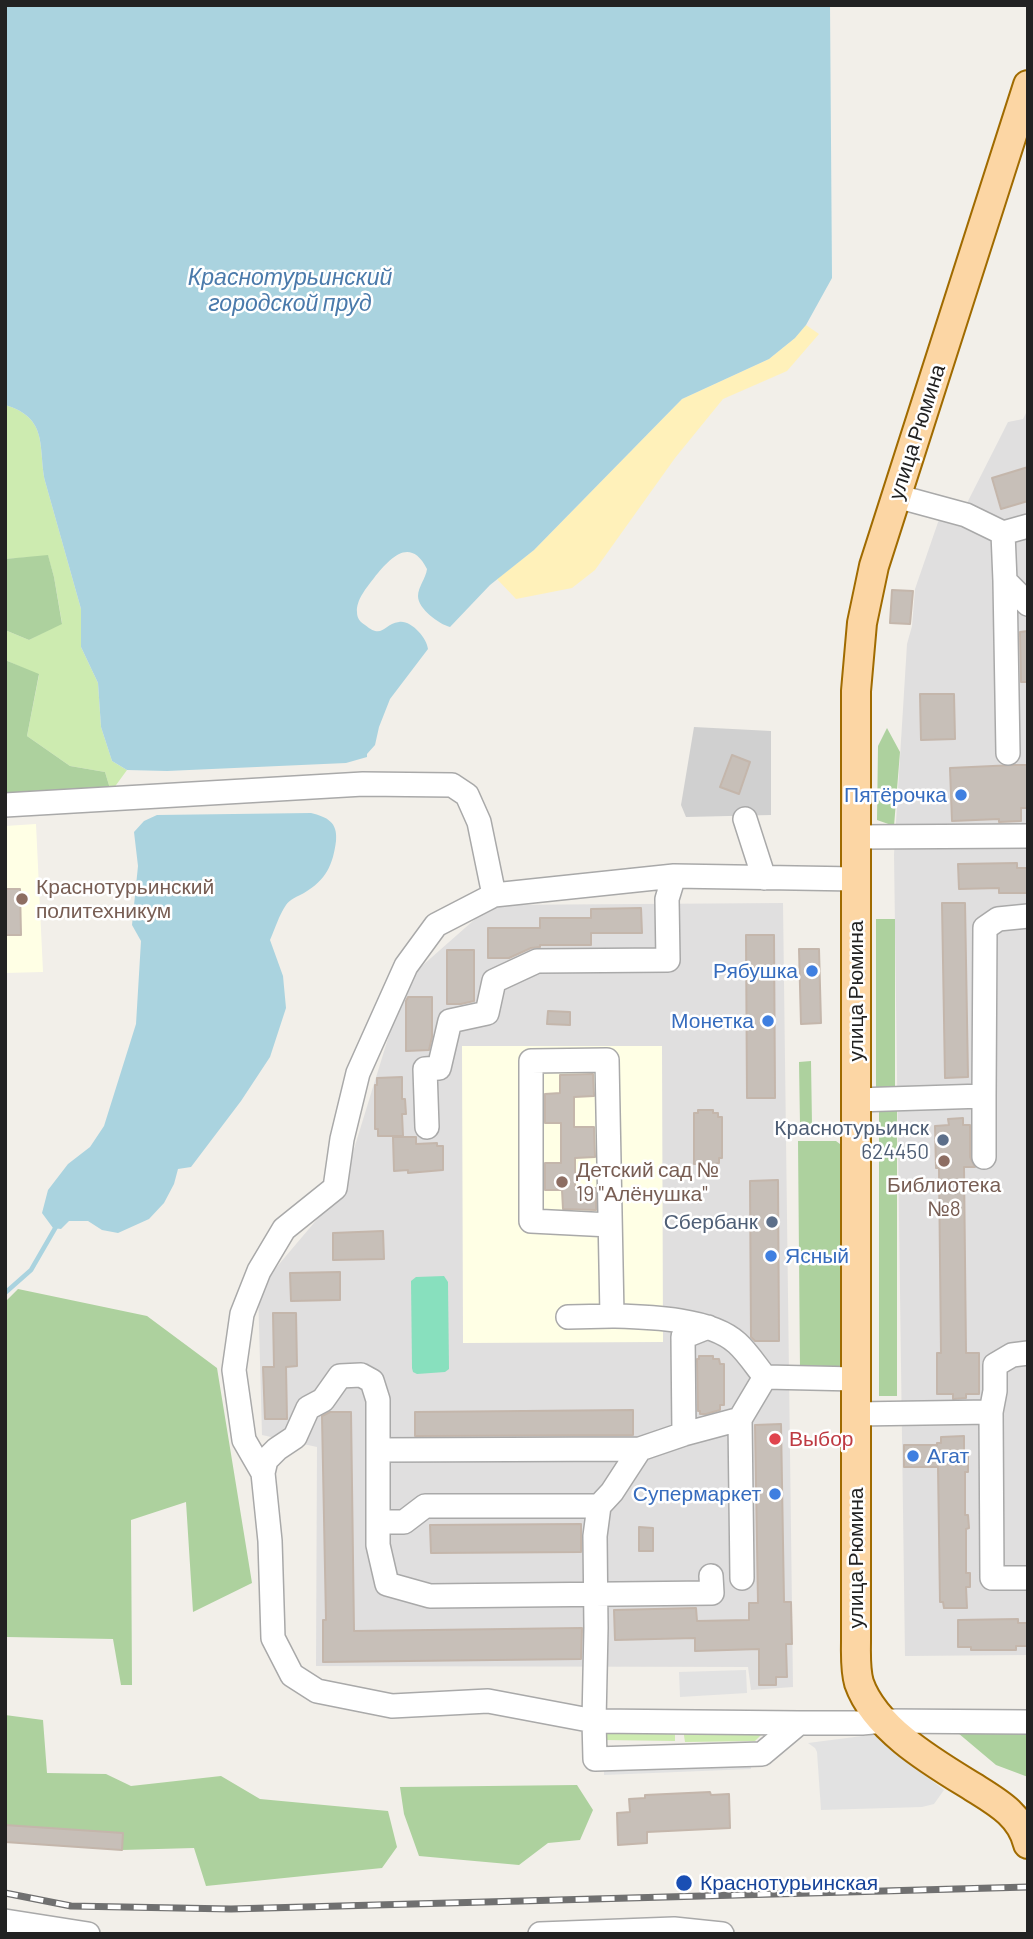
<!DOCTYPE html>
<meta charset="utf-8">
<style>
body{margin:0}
#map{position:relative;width:1033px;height:1939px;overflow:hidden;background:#f2efe9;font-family:Barlow,sans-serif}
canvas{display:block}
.frame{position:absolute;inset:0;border:7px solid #222;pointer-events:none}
</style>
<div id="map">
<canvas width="1033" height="1939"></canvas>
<div class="frame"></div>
</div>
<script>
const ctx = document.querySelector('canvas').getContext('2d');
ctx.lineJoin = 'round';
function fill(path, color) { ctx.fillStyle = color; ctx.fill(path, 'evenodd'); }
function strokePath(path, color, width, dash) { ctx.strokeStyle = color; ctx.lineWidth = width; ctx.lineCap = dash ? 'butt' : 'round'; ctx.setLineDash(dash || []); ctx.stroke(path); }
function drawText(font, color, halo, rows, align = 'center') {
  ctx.font = font + ' Barlow,sans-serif'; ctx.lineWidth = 5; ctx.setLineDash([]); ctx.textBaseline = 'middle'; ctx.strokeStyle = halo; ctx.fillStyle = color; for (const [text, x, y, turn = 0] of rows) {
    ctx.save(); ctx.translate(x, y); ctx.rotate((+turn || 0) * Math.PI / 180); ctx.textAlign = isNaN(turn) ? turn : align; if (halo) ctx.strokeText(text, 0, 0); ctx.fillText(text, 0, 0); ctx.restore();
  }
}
const residential = new Path2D(`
 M1028 409V1655L905 1656 894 854 907 644 912 626 915 589 945 502 965 507 1008 422 1023 419Z
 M783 903 793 1687 751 1690 748 1667 316 1666 317 1447 262 1435 258 1289 341 1191 406 980 491 905Z`);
const education = new Path2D(`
 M36 824 43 972 5 973V826Z
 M462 1046H662L663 1342 463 1343Z`);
const religious = new Path2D(`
 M694 727 771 731V815L686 817 681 805Z`);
const grass = new Path2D(`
 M5 405C49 418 38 447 45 481L81 609V647L98 683 101 727 112 761 127 770 111 792 105 772 70 766 27 736 39 675 5 660V630L29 640 62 623 54 577 48 556 5 559Z
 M675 1728V1741L604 1740 603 1734 607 1729Z
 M683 1729H767L755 1741 685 1742Z`);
const forest = new Path2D(`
 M48 555 54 577 62 624 29 640 5 630V559Z
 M5 660 39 674 27 736 70 766 105 772 111 792 5 794Z
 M887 728 900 752 894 826 877 820 878 746Z
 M876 919H895V1088H876Z
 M811 1061 812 1125H800L799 1062Z
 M879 1111H897V1396H879Z
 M798 1141H836L844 1147 846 1363 840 1370H800Z
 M18 1289 147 1316 217 1368 252 1583 193 1612 186 1502 131 1520 132 1685H121L113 1639 7 1637 5 1641V1302Z
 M5 1715 43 1720 47 1773 106 1774 131 1786 221 1776 260 1799 388 1811 397 1847 382 1868 206 1886 194 1848 122 1850V1833L5 1825Z
 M1028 1731V1777L996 1765 958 1733Z
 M577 1785 593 1810 580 1840 548 1843 519 1865 419 1856 404 1814 400 1787Z`);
const sand = new Path2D(`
 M806 325 819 334 787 371 723 399 675 458 595 570 572 588 516 599 497 579 534 550 682 399 769 359 795 338Z`);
const pitch = new Path2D(`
 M444 1276 448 1282 449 1369 445 1372 417 1374 413 1372 412 1368 411 1281 416 1277Z`);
const parking = new Path2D(`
 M746 1670 747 1693 680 1697 679 1672Z
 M878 1734 892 1750 944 1790 934 1804 922 1807 821 1810 817 1752 815 1748 808 1743Z
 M751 1743V1769L604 1775V1746Z`);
const water = new Path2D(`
 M5 5H830L832 278 806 325 795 338 769 359 682 399 534 550 490 585 450 627C439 624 418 609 418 596 418 587 426 578 427 569 410 536 390 558 374 578 367 587 356 600 357 612 357 618 360 622 365 625 383 640 383 624 399 622 411 620 427 638 428 649L390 699 379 727 375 745 367 754V757L346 763 167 771 127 770 112 761 101 727 98 683 81 647V609L45 481C38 447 49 418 5 405Z
 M311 813C327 817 338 822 336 841 333 865 326 880 304 893 298 896 289 900 286 905 279 915 275 929 270 940L283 976 286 1008 270 1057 241 1101 191 1167 178 1169 174 1184 164 1203 149 1219 118 1233 102 1230 88 1221H69L61 1229 53 1228 42 1213 48 1190 68 1164 90 1147 104 1126 136 1024 141 941 132 925 138 866 134 832 144 821 157 815Z`);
const stream = new Path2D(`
 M5 1293 31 1270 57 1225`);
const building = new Path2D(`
 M1028 467V501L1001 509 992 478Z
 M892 590 913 591 910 624 890 623Z
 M1028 631V682H1021L1020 632Z
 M920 694H954L955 739 921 740Z
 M732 755 750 762 739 794 720 787Z
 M1014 765H1028V808H1021V821L999 822V819L952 821 950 768Z
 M1017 863V868H1028V893H999V888L959 889 958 864Z
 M5 889H20L21 935H5Z
 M942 903H965L968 1077 945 1078Z
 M641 908 642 933H591V945H540V947L531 948 509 958H488V928H540V918H591V909Z
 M746 935H774L775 1098H747Z
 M799 949H819L821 1023 801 1024Z
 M447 950H474V1001L461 1004H447Z
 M408 997H432V1037L429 1050 406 1051V1001Z
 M548 1011 570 1012V1025L547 1024Z
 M593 1074 594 1096 574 1097V1127H594L595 1157 575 1158V1189L596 1188V1210L563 1209 562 1190H545V1163H561V1123H545V1094L560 1093V1075Z
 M402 1077V1099H405L406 1114H402L403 1136H378V1129H375V1085H377V1078Z
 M698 1110H713V1113H718V1117H722V1158H719V1163L713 1164V1167H698V1164H694V1113H698Z
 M963 1118V1125H970V1157L975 1167H964L966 1353H979V1394H966V1398L953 1399V1394H937V1353H941L939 1168H936L935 1126 949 1125 948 1119Z
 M393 1137H416V1144L437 1143V1146H443V1170L408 1173V1170L394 1171Z
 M778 1180 779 1341H755L751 1337 750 1181Z
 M383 1231 384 1259 333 1260V1233Z
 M340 1272V1300L291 1301 290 1273Z
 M273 1313H296L297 1366 286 1367 287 1419H265L263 1367H274Z
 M699 1356H713V1359H719L720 1364H724V1405H720V1410L706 1414H700V1411H698L697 1359H699Z
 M633 1410V1435L415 1436V1412Z
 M330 1412H351L354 1631 582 1628 581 1659 323 1662V1620H326L322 1416Z
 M781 1424 784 1602H791L792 1644H786L787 1677H776V1685H759V1649L695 1651V1638L615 1640 614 1610 696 1608 697 1621 749 1620V1603H758L755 1425Z
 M964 1436V1457H968V1472H965V1515H968L969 1528 966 1529V1573H970V1587H966L967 1608H944L943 1602H940L938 1467H904V1445H937V1443H941V1437Z
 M581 1524V1552L431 1553 430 1525Z
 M639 1527 653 1528V1551H639Z
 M1018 1619V1623H1028V1646H1016V1650H971V1647H958V1620Z
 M710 1792 711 1795 729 1794 730 1828 647 1832V1843L618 1845 617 1813 630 1812 629 1799 645 1798V1795Z
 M5 1825 123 1833 122 1850 5 1842Z`);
const minor = new Path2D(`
 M896 496 966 515 1003 533 1028 526
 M1003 533 1005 581 1028 604
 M1005 581 1008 753
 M5 805 363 784 452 785 467 795 479 822 494 895 674 876 856 879
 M745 819 764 878
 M856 837 1028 836
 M494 895 436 925 406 966 358 1073 342 1139 335 1188 284 1229 259 1271 242 1314 234 1370 244 1440 263 1473 270 1541 273 1638 292 1675 317 1691 392 1706 488 1701 594 1721 799 1723H862L884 1721 1028 1722
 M984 1096 985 928 998 919 1028 916
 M856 1100 984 1096V1157
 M427 1127 425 1069 439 1068 450 1021 487 1013 494 981 537 961 668 960 667 899 674 876
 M610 1225 531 1221V1061L607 1060 612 1316C647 1317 710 1318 737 1343 748 1353 756 1366 765 1377L856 1379
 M568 1317 612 1316
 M765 1377 740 1419 684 1434 640 1449 612 1492 599 1506 595 1536 596 1628 594 1721 595 1759 762 1754 799 1723
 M991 1412 992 1578H1028
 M856 1414 991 1412 995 1391V1365L1012 1355 1028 1353
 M740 1419 742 1578
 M684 1434 683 1337 708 1327
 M378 1450 640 1449
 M263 1473 266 1460 277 1449 295 1437 308 1408 323 1400 340 1376 361 1375 372 1381 378 1400V1545L387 1584 430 1596 712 1593 711 1576
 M379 1522H404L425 1506H599
 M5 1921 88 1934
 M540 1934 674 1929 722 1934`);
const major = new Path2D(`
 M1028 85 874 566 862 623 856 691V1640C856 1654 855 1669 859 1683 875 1729 934 1763 973 1787 997 1802 1021 1815 1028 1844`);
const rail = new Path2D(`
 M5 1893 71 1906 231 1909 1028 1887`);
const markers = [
 [961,795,7,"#3f7fe0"],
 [22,899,7,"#8d6e63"],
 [812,971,7,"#3f7fe0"],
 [768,1021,7,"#3f7fe0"],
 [943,1140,7,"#5c6f8a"],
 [944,1161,7,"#8d6e63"],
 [562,1182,7,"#8d6e63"],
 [772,1222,7,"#5c6f8a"],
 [771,1256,7,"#3f7fe0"],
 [775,1439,7,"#e0444e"],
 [913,1456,7,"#3f7fe0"],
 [775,1494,7,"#3f7fe0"],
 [684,1883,9,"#1a4fb4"]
];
const streetNames = [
 ["улица Рюмина",917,432,-72],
 ["улица Рюмина",856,991,-90],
 ["улица Рюмина",856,1558,-90]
];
const shopNames = [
 ["Пятёрочка",947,795],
 ["Рябушка",798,971],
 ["Монетка",754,1021],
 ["Ясный",785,1256,"left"],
 ["Агат",927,1456,"left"],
 ["Супермаркет",761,1494]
];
const educationNames = [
 ["Краснотурьинский",36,887],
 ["политехникум",36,911],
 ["Детский сад №",576,1170],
 ["19 \"Алёнушка\"",576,1194],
 ["Библиотека",944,1185,"center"],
 ["№8",944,1209,"center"]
];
const serviceNames = [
 ["Краснотурьинск",929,1128],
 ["624450",929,1152],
 ["Сбербанк",758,1222]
];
const healthNames = [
 ["Выбор",789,1439]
];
const transitNames = [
 ["Краснотурьинская",700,1883]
];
const waterNames = [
 ["Краснотурьинский",290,277],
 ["городской пруд",290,303]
];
fill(residential, '#e0dfdf');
fill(education, '#ffffe5');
fill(religious, '#d0d0d0');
fill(grass, '#cdebb0');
fill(forest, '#add19e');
fill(sand, '#fff1ba');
fill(pitch, '#88e0be');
fill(parking, '#e2e2e2');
fill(water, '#aad3df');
strokePath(stream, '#aad3df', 4.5);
fill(building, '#c7bfb8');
strokePath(building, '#c4b6ab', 2);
strokePath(minor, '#a9a9a9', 26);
strokePath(major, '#a06b00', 32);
strokePath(minor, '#fff', 23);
strokePath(major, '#fcd6a4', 28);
strokePath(rail, '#707070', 7);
strokePath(rail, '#fff', 4.5, [13]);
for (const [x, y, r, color] of markers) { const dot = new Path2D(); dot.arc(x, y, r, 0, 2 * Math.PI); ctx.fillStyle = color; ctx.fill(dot); strokePath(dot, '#fff', 2.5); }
drawText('21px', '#222', '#fff', streetNames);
drawText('21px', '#366cbe', '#fff', shopNames, 'right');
drawText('21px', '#785e54', '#fff', educationNames, 'left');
drawText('21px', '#4e5e75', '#fff', serviceNames, 'right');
drawText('21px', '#be3a42', '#fff', healthNames, 'left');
drawText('21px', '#164399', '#fff', transitNames, 'left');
drawText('italic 23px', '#4a7aab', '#fff', waterNames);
</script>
